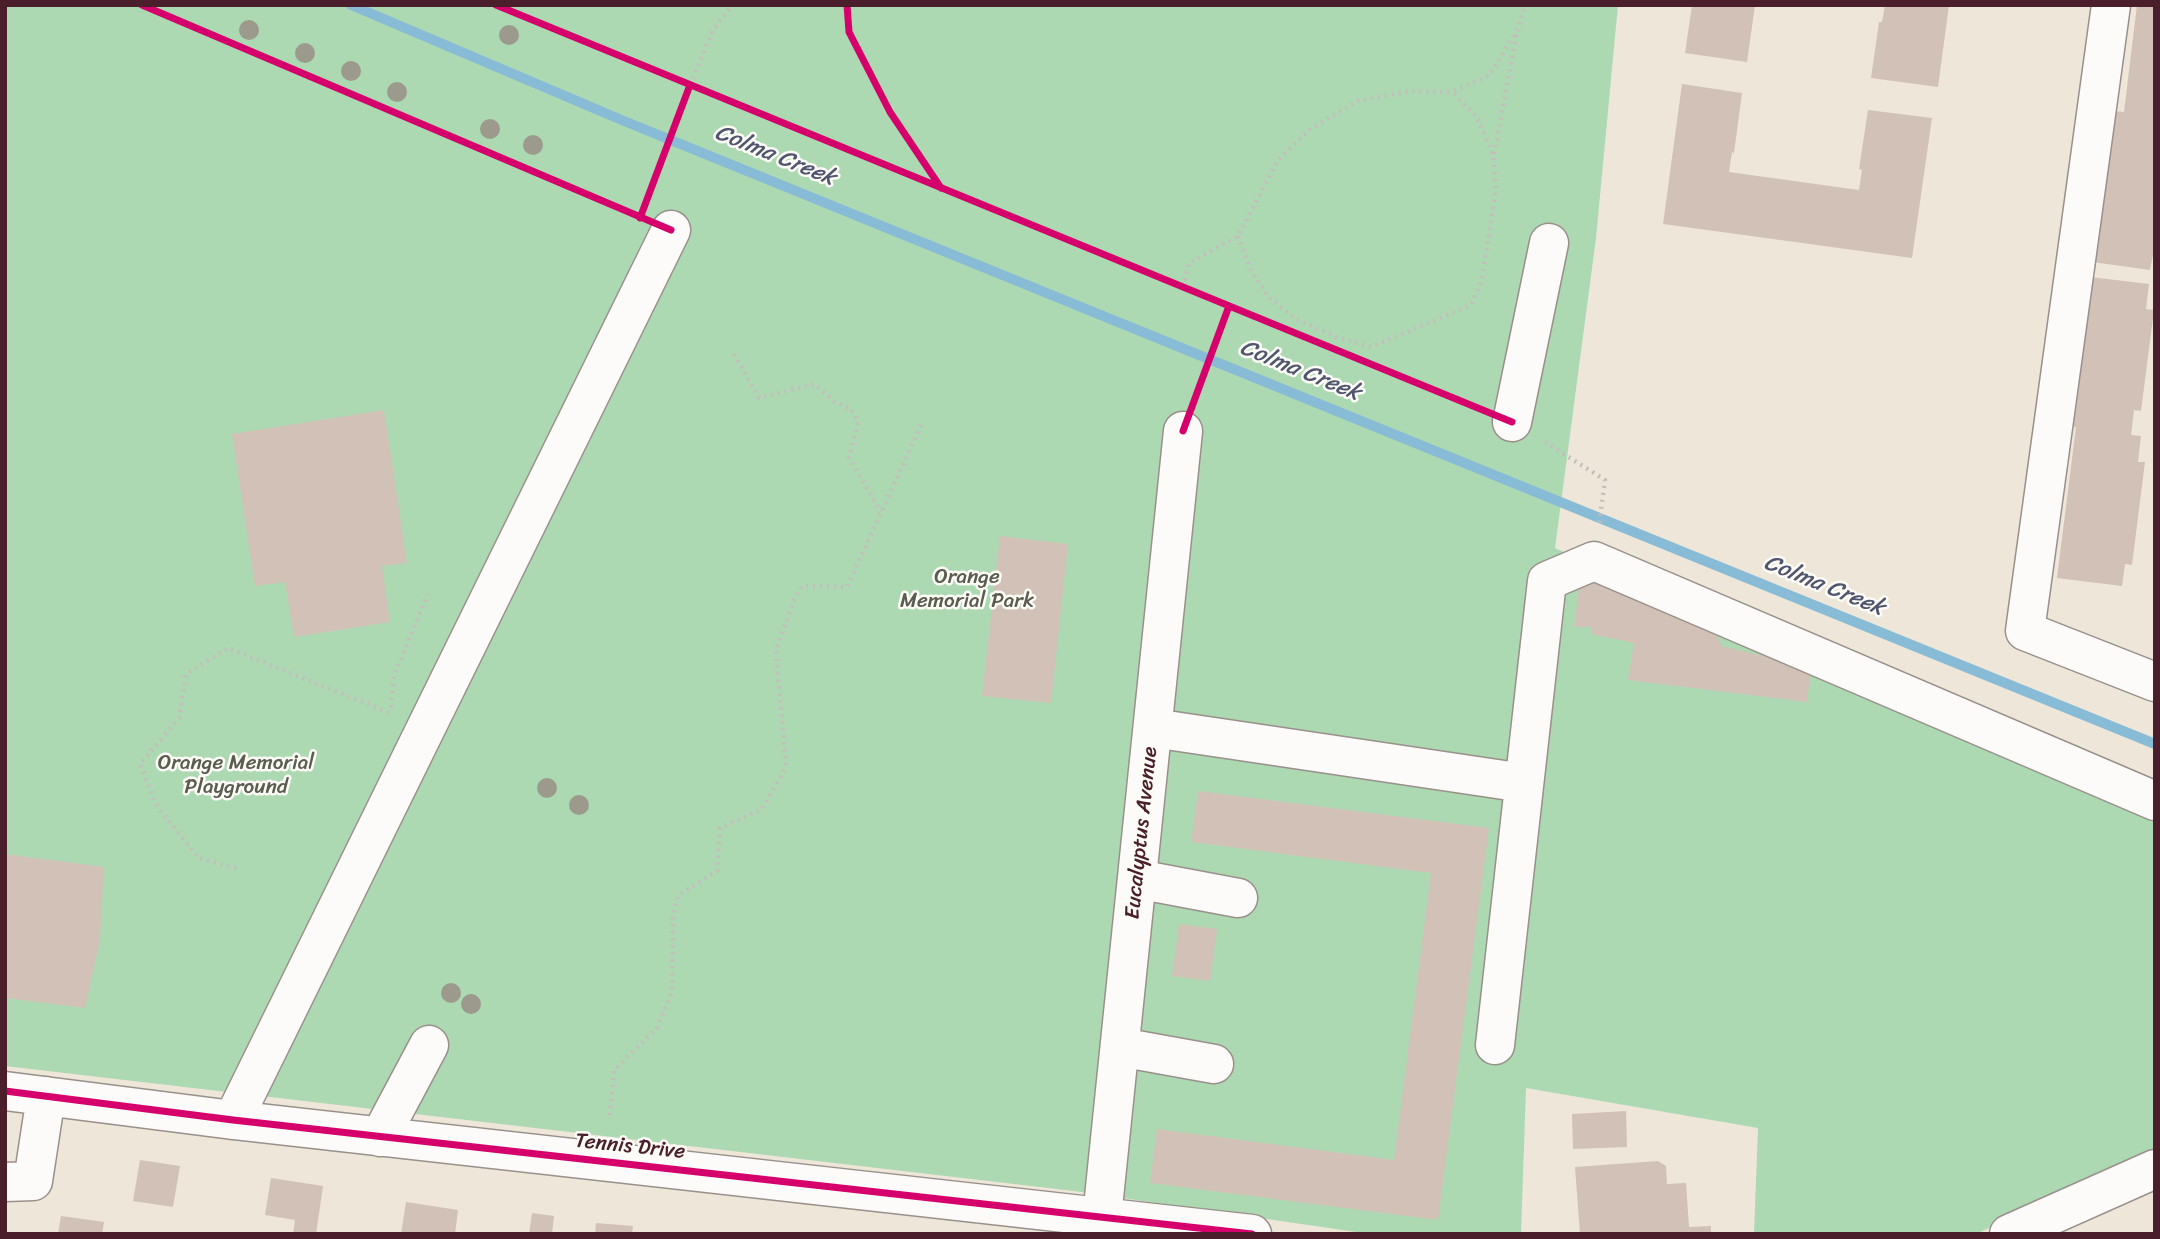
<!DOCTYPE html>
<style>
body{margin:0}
#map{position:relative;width:2160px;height:1239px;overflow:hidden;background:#ede6d9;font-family:Sriracha,sans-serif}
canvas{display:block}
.frame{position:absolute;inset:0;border:7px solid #4a1f2b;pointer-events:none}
</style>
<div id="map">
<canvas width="2160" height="1239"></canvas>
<div class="frame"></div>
</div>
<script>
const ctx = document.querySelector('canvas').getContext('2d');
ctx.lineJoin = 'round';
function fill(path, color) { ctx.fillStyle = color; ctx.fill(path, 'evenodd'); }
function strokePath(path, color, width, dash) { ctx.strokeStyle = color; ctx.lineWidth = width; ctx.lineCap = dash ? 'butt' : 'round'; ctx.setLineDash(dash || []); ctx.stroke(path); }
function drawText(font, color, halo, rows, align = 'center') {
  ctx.font = font + ' Sriracha,sans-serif'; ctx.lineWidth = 5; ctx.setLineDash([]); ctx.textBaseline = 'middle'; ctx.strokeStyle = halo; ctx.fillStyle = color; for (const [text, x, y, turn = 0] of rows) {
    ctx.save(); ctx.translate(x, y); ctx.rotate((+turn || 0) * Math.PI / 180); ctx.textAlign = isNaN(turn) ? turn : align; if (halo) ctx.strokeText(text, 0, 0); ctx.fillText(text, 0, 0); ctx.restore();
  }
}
const green = new Path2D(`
 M5 5H1618L1596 238 1555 548 2155 821V1150L1976 1234H1754L1758 1128 1526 1088 1521 1234H1370L1074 1191 5 1066Z`);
const stream = new Path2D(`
 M351 5 624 121 2155 744`);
const building = new Path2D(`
 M1692 5H1755L1747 62 1685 53Z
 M1885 5H1949L1938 87 1871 78 1879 22H1882Z
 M2137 5H2155V245L2150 270 2085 261 2106 110 2124 112Z
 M1682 84 1742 93 1734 153 1732 152 1729 172 1859 190 1862 170 1859 169 1868 110 1932 118 1912 258 1663 224Z
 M2082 276 2149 284 2146 309 2154 310 2141 411 2134 410 2131 435 2141 436 2138 462H2145L2132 565 2125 564 2122 586 2057 578 2076 427 2064 426Z
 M384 410 407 563 382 566 390 622 294 637 285 582 255 586 232 434Z
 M1000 536 1068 544 1051 703 982 696Z
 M1588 577 1716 634 1722 646 1811 668 1807 702 1628 680 1634 643 1591 634 1592 627H1574L1580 582Z
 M1198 791 1489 828 1438 1220 1150 1183 1157 1129 1394 1160 1431 873 1191 842Z
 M5 854 104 867 100 940 85 1008 5 998Z
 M1179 924 1217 929 1210 981 1172 976Z
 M1626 1111 1627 1147 1573 1149 1572 1114Z
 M140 1160 180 1166 173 1207 133 1201Z
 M1658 1161 1666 1166 1667 1184 1686 1183 1689 1227 1711 1226V1234H1580L1575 1167Z
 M271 1178 323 1186 316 1234H293L295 1220 265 1215Z
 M406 1202 458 1210 455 1234H401Z
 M532 1213 554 1216 552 1234H529Z
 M61 1216 104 1222 102 1234H58Z
 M596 1223 633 1226 632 1234H595Z`);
const path = new Path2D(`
 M690 85 713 30 732 5
 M1494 154 1517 32
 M1238 236 1251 270 1269 298 1294 318 1336 337 1371 347 1471 305 1482 280 1496 189 1493 155 1477 117 1452 92
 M1183 287 1189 263 1238 236 1278 160 1310 129 1358 101 1411 91 1452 92 1490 75 1518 28 1525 5
 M734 354 759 398 814 384 834 401 852 410 858 422 849 458 881 512
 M1545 442 1605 480 1599 525
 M391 707 394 675 428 594
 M236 868 199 858 158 808 140 764 179 718 186 674 228 648 390 713
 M610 1115 614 1070 657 1028 672 992 673 915 678 895 717 871 720 828 762 809 786 767 776 651 794 600 802 586 847 587 922 423`);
const minor = new Path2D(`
 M2111 5 2025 631 2155 682
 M1512 422 1549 243
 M1153 728 1524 783
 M1137 879 1238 898
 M1495 1045 1547 581 1594 561 2155 801
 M1120 1047 1214 1064
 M5 1091 233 1120 1252 1234
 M233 1120 671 230
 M380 1137 429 1045
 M5 1182 33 1181 46 1096
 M1103 1234 1102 1217 1183 431
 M2009 1234 2155 1169`);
const cycleway = new Path2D(`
 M142 5 671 230
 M496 5 1512 422
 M847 5 849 32 890 112 941 188
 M640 218 690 85
 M1183 431 1229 306
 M5 1091 233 1120 1252 1234`);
const trees = [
 [249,30],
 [509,35],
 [305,53],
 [351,71],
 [397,92],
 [490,129],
 [533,145],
 [547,788],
 [579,805],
 [451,993],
 [471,1004]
];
const parkNames = [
 ["Orange",967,578],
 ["Memorial Park",967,602],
 ["Orange Memorial",236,764],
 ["Playground",236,788]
];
const streetNames = [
 ["Eucalyptus Avenue",1142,833,-84],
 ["Tennis Drive",630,1147,6]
];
const waterNames = [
 ["Colma Creek",775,156,22],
 ["Colma Creek",1300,371,22],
 ["Colma Creek",1824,586,22]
];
fill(green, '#acd9b2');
strokePath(stream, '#88bbd6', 10);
fill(building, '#d2c1b7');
strokePath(minor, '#9a908b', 41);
strokePath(path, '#c3bdbc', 4.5, [2, 5]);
strokePath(minor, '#fcfbf9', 38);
strokePath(cycleway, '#d6006c', 7);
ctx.fillStyle = '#9c9a8d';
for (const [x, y] of trees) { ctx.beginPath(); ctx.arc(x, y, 10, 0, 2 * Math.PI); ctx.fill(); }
drawText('21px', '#5a5c4f', '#fdfcf7', parkNames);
drawText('21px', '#4a1f2b', '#fdfcf7', streetNames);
drawText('italic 23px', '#51566f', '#fdfcf7', waterNames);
</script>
